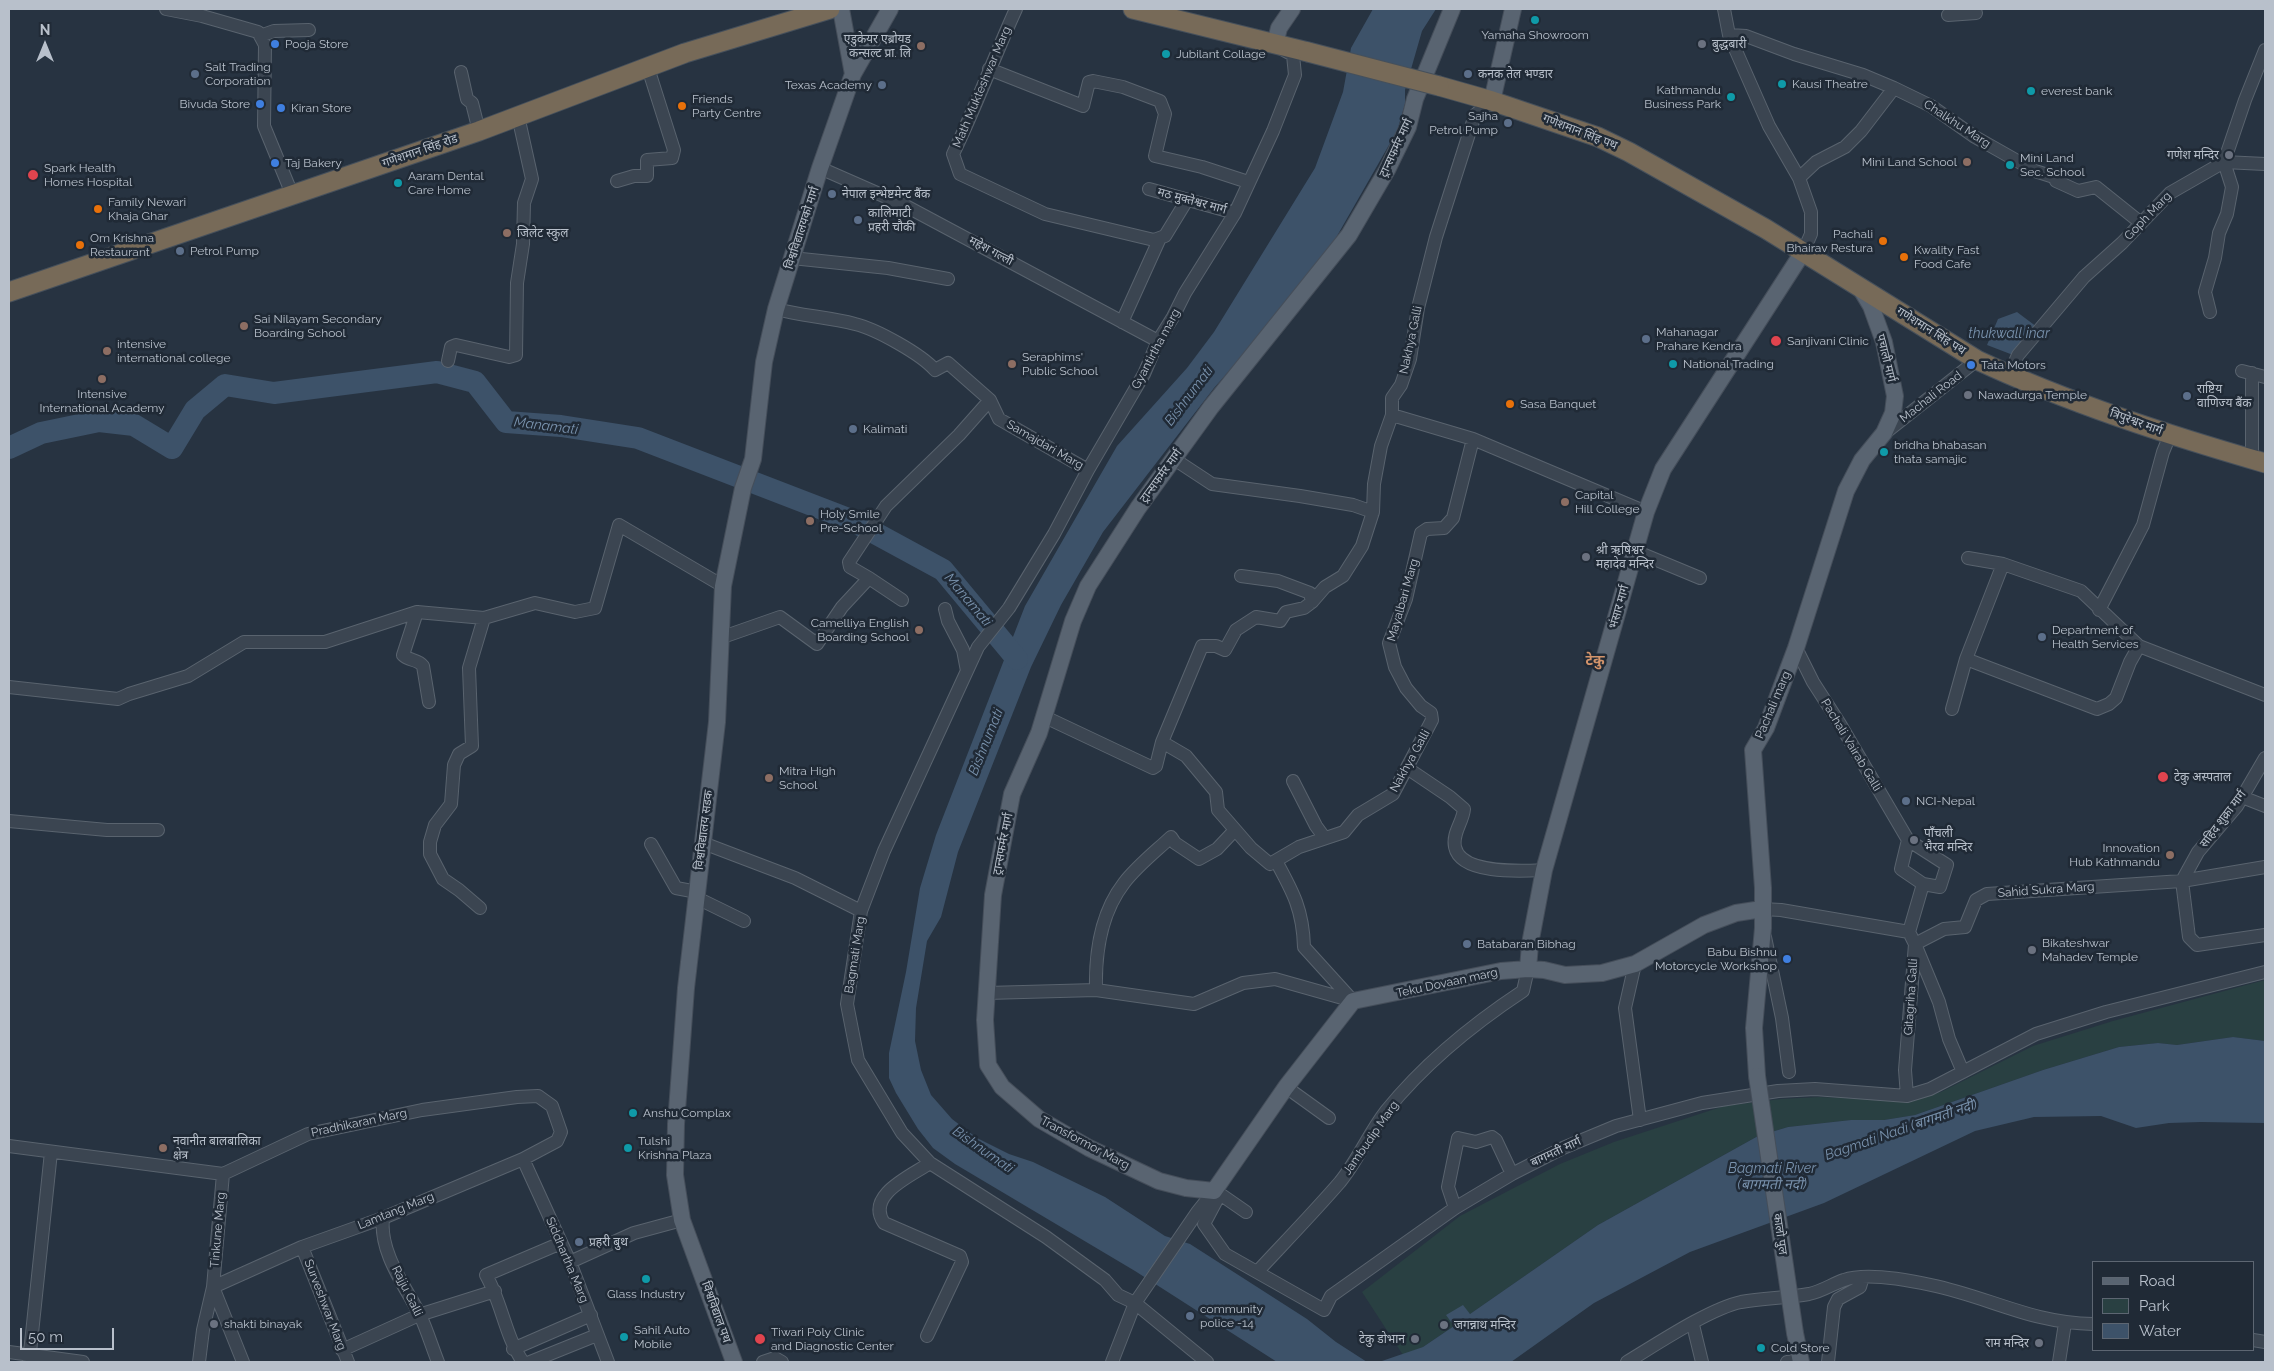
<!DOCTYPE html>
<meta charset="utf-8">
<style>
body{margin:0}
#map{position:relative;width:2274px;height:1371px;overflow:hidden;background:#273341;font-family:Raleway,sans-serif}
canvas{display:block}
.frame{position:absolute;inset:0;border:10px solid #b8c0cb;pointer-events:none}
.legend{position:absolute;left:2092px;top:1261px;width:162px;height:90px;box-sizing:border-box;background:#202a36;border:1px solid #5d6672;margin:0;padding:6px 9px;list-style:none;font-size:15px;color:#b8c0cb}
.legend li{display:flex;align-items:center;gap:10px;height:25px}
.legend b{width:25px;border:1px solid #5d6672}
.north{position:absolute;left:20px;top:20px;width:50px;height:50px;-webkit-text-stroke:4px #202a36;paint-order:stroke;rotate:0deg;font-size:14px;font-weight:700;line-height:20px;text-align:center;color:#b8c0cb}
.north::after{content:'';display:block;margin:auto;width:18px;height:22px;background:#b8c0cb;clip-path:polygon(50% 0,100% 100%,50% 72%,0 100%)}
.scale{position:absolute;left:20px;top:1328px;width:94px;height:22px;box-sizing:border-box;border:2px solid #b8c0cb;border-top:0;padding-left:6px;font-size:15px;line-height:18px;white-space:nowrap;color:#b8c0cb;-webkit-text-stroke:4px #202a36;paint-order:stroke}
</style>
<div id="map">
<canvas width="2274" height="1371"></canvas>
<div class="frame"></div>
<ul class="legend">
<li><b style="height:6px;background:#596471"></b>Road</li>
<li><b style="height:14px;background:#294042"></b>Park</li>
<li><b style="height:14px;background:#3d5269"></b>Water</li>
</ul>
<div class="north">N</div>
<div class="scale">50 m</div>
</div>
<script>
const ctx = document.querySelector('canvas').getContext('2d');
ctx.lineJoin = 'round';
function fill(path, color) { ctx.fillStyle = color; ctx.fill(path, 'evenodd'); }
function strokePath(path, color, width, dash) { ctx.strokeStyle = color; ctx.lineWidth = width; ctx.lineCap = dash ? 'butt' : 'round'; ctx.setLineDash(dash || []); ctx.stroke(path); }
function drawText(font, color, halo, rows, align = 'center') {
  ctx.font = font + ' Raleway,"Noto Sans Devanagari",sans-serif'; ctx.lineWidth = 5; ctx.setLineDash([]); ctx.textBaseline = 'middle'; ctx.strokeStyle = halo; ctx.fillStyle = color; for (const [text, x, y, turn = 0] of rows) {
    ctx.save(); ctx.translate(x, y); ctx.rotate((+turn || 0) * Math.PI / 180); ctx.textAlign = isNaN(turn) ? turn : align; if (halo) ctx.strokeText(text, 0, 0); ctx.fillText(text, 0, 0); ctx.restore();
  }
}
const green = new Path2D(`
 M2265 980V1041L2233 1037 2177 1045 2158 1043 2119 1047 2043 1070 1915 1115 1884 1120H1851L1788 1127 1758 1136 1598 1225 1470 1314 1462 1306 1454 1326 1423 1347 1403 1355 1362 1292 1460 1216 1560 1164 1614 1142 1724 1106 1781 1099 1819 1097 1913 1101 1941 1092 2033 1046 2113 1021Z`);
const water = new Path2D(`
 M1373 9H1436L1422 31 1405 90V104L1397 131 1333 243 1274 320 1214 388 1103 532 1061 605 1031 667 958 852 941 917 927 941 916 1008 915 1041 921 1070 931 1095 952 1119 977 1138 1009 1154 1033 1162 1105 1197 1165 1236 1190 1244 1307 1319 1336 1342 1367 1362H1277L1135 1271 955 1164 933 1148 918 1129 896 1093 889 1078V1053L906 972 920 888 936 835 1025 606 1117 446 1187 368 1214 332 1315 168 1343 92 1351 48Z
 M2017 312 2037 327 2013 355 1987 345 1998 319Z
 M2233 1037 2265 1041V1123L2201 1122 2169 1123 2136 1128 2101 1116 2034 1117 1975 1131 1824 1203 1690 1252 1594 1303 1511 1362H1379L1423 1347 1454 1326 1446 1315 1463 1305 1470 1314 1598 1225 1758 1136 1788 1127 1851 1120H1884L1915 1115 2043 1070 2119 1047 2158 1043 2177 1045Z`);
const river = new Path2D(`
 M9 448 41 433 99 421 134 425 172 448 195 410 225 385 274 393 437 372 475 382 506 422 561 426 638 438 851 520 943 570 1017 659`);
const minor = new Path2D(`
 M166 9 202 16 258 32 265 45 264 126 292 194
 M1016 9C994 57 976 107 953 154L960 174 1045 214 1154 240 1165 236 1187 200
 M1724 9 1729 35 1769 126 1799 178 1811 212V234L1803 252
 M1948 15 1976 13
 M1729 35 1746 36 1794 54 1863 75 1894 88 1931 106 1975 137 2035 171 2057 178 2056 181 2078 191 2096 187 2141 223
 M260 36 274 31 309 30
 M989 69 1083 106 1089 82 1093 81 1123 87 1160 101 1165 114 1155 156 1202 167 1248 182
 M461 72 467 99 472 103 479 131
 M2224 162 2265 164
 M820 168 902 204 1158 341
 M1799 178 1816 162 1845 147 1861 131 1894 88
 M617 181 634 176H647V160L672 158 674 150 648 68
 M1149 189 1235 213
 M792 258 888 268 948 279
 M776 309C802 316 829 317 855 324 876 329 921 354 935 370L948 363 990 400 999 419 1088 470
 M2210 312 2205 292 2215 258 2219 233 2227 214 2232 187 2224 162
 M1122 322 1160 238
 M448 361 451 347 456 345 509 357 516 355 517 283 523 244 524 203 532 179 518 116
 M2242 371 2265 377
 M2009 375 2018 355 2084 277 2122 243 2170 193 2224 162 2245 100 2265 50
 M1392 415 1473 439 1646 512
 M1885 433 1977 360
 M1174 459 1212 484 1300 496 1353 505 1373 512 1362 546 1343 576 1325 587 1312 602 1310 593 1278 581 1241 576
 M2252 459V373
 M1373 512 1374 484 1381 446 1392 415V398L1401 385 1410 359 1418 308 1436 237 1475 115 1492 101
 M1635 551 1700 578
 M1968 558 2003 564 2081 591 2139 646 2265 695
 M869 578 902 600
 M1312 602 1304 608 1286 612 1280 621 1256 617 1236 630 1225 650 1216 646H1202L1162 742 1186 756 1216 792 1218 810 1251 848 1270 864 1299 847 1344 832 1358 815 1393 794 1432 720 1431 713 1421 706 1406 688 1395 667 1389 643 1406 599 1421 533 1427 529 1444 528 1453 518 1473 439
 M945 609 948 621 963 650 967 671
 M2099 610 2143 525 2163 452 2170 435
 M417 612 403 655C409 661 418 659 423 666L429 702
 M720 638 780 617 817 644 842 607 869 578 850 567 849 562 886 506 959 435 990 400
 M1796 648 1813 682 1840 724 1908 840 1901 869 1923 884 1909 932
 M1966 659 2097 709 2109 704 2116 698 2130 662 2139 646
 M9 687 118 699 129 694 188 676 244 642H325L417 612 484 618 535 603 575 612 595 608 619 525 723 586
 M1952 709 1966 659 2003 564
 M1045 717 1153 768 1156 766 1162 742
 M1407 768 1450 797 1464 809C1463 822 1452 833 1455 847 1461 875 1522 871 1544 870
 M1293 781 1316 826 1324 837
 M2242 797 2265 806
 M9 821 107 830H158
 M1908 840 1947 865 1940 887 1923 884
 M703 843 795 878 861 911
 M651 844 676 888 697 892
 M1276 861C1293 892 1303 910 1304 947L1353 1001
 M2182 881 2198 852 2237 806 2265 758
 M2182 881 2189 937 2197 945 2265 935
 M697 898 744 921
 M480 908 459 890 443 879 430 854V842L435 825 451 804 454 765 459 754 472 746 469 668 484 618
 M1762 909 1781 910 1909 932 1915 944 1944 929 1965 927 1976 900 1987 894 2182 881 2265 867
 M1765 937 1782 1018 1789 1072
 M1635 964 1625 1008 1640 1120
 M1096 990C1095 953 1100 914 1124 883 1137 866 1155 852 1171 837L1175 843 1199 859 1217 849 1234 831
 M987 993 1096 990 1194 1004 1243 983 1275 979 1353 1001
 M1286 1087 1329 1118
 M1907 1096 1905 1070 1915 944 1939 1002 1949 1039 1963 1072
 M9 1146 223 1174 308 1134 422 1110 517 1097 538 1096 552 1106 561 1132 557 1141 523 1159 383 1218 302 1247 213 1287 243 1362
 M523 1159 570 1262 608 1362
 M1220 1194 1246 1212
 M1455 1208 1448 1187 1458 1138 1476 1142 1492 1137 1496 1140 1512 1174
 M383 1218C379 1252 405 1286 420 1315 427 1330 432 1347 438 1362
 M302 1247 348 1362
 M570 1262 634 1233 682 1220
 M1258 1271C1285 1242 1314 1212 1340 1182 1358 1160 1369 1133 1386 1111 1424 1064 1473 1024 1523 991L1528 969
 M1693 1325 1702 1362
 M927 1336 962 1262 960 1256 884 1223C865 1195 911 1176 930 1163
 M2253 1340 2265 1342
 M513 1349 591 1315
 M342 1350 419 1315 495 1291
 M9 1352 83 1362
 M29 1362 51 1152
 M199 1362 203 1330 213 1287 223 1174
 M523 1362C505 1336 502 1303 486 1275L561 1243
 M530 1362 597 1335
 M763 1362 775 1358 782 1362
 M1112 1362 1135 1303 1198 1211 1214 1191 1220 1194 1204 1224 1225 1254 1324 1310 1331 1296 1455 1208 1512 1174 1563 1148 1616 1126 1702 1103 1778 1091 1815 1089 1907 1096 1930 1089 2036 1034 2106 1012 2265 972
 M1207 1362 1135 1303 1118 1295 1105 1280 1046 1237 930 1163 902 1133 858 1060 847 1004 861 911 884 851 978 647 1009 608 1054 534 1088 470 1144 374 1158 341 1173 317 1185 293 1235 213 1273 131 1295 75 1293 55 1282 49
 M1627 1362C1657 1344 1709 1309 1741 1302 1764 1298 1787 1298 1809 1294 1823 1291 1832 1284 1844 1280 1866 1272 1908 1280 1931 1285 1989 1297 2031 1323 2093 1324
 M1787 1362 1799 1361
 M1828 1362 1834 1307 1838 1299 1860 1287 1863 1277
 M2059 1362 2065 1323`);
const major = new Path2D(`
 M841 9 853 74
 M1452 9 1415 99 1408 127 1387 170 1349 235 1211 407 1138 508 1088 586 1073 621 1039 733 1012 794 993 895 985 1020 988 1065 1002 1087 1039 1119 1089 1148 1159 1181 1186 1188 1214 1191 1286 1087 1353 1001 1501 971 1528 969 1544 970 1565 975 1602 973 1635 964 1704 925 1736 913 1762 909
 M1275 44 1279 28 1292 9
 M1492 101 1513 9
 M1528 969 1530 944 1544 870 1646 512 1663 469 1803 252
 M1757 1076 1754 1028 1763 928V888L1753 750 1766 728 1796 648 1846 491 1862 460 1884 433 1893 413 1895 396 1884 342 1871 306 1859 286
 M1795 1333 1801 1362
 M734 1362 682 1220 675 1175 676 1124 686 988 717 722 723 586 743 488 753 459 764 362 776 309 820 168 853 74 890 9`);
const highway = new Path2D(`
 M1133 9 1308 52
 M1439 86 1492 101 1598 137 1629 152 1766 229 1977 360C2069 403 2168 435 2265 463
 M9 292 479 131 685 53 830 9`);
const majorBridge = new Path2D(`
 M1757 1076 1795 1333`);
const highwayBridge = new Path2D(`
 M1308 52 1439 86`);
const markers = [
 [1535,20,5,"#0f9aa8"],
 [275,44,5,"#3f7fe0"],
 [1702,44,5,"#6b7280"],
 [921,46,5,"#8d6e63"],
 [1166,54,5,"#0f9aa8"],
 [195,74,5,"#5c6f8a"],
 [1468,74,5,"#5c6f8a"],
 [1782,84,5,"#0f9aa8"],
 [882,85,5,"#5c6f8a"],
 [2031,91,5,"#0f9aa8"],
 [1731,97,5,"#0f9aa8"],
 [260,104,5,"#3f7fe0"],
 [682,106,5,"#e8710a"],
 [281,108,5,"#3f7fe0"],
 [1508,123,5,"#5c6f8a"],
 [2229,155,5,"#6b7280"],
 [1967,162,5,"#8d6e63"],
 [275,163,5,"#3f7fe0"],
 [2010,165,5,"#0f9aa8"],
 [33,175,6,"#e0444e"],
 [398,183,5,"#0f9aa8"],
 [832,194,5,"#5c6f8a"],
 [98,209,5,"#e8710a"],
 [858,220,5,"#5c6f8a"],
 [507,233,5,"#8d6e63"],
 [1883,241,5,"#e8710a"],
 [80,245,5,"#e8710a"],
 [180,251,5,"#5c6f8a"],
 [1904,257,5,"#e8710a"],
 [244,326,5,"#8d6e63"],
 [1646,339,5,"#5c6f8a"],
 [1776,341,6,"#e0444e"],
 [107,351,5,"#8d6e63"],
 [1012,364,5,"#8d6e63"],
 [1673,364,5,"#0f9aa8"],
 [1971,365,5,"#3f7fe0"],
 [102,379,5,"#8d6e63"],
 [1968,395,5,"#6b7280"],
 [2187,396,5,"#5c6f8a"],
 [1510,404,5,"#e8710a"],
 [853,429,5,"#5c6f8a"],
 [1884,452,5,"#0f9aa8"],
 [1565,502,5,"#8d6e63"],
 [810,521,5,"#8d6e63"],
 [1586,557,5,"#6b7280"],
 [919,630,5,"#8d6e63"],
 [2042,637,5,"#5c6f8a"],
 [2163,777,6,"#e0444e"],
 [769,778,5,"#8d6e63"],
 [1906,801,5,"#5c6f8a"],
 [1914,840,5,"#6b7280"],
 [2170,855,5,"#8d6e63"],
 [1467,944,5,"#5c6f8a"],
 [2032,950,5,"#6b7280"],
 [1787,959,5,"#3f7fe0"],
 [633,1113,5,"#0f9aa8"],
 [163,1148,5,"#8d6e63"],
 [628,1148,5,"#0f9aa8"],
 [579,1242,5,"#5c6f8a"],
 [646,1279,5,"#0f9aa8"],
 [1190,1316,5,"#5c6f8a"],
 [214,1324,5,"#6b7280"],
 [1444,1325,5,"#6b7280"],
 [624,1337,5,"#0f9aa8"],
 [760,1339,6,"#e0444e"],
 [1415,1339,5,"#6b7280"],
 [2039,1343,5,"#6b7280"],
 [1761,1348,5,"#0f9aa8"]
];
const poiNames = [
 ["Yamaha Showroom",1535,35,"center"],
 ["एडुकेयर एब्रोयड",911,39,"right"],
 ["कन्सल्ट प्रा. लि",911,53,"right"],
 ["Pooja Store",285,44],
 ["बुद्धबारी",1712,44],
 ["Jubilant Collage",1176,54],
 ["Salt Trading",205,67],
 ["Corporation",205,81],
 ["कनक तेल भण्डार",1478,74],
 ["Kausi Theatre",1792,84],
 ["Texas Academy",872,85,"right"],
 ["Kathmandu",1721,90,"right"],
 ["Business Park",1721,104,"right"],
 ["everest bank",2041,91],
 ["Friends",692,99],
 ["Party Centre",692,113],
 ["Bivuda Store",250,104,"right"],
 ["Kiran Store",291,108],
 ["Sajha",1498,116,"right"],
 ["Petrol Pump",1498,130,"right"],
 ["गणेश मन्दिर",2219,155,"right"],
 ["Mini Land",2020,158],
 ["Sec. School",2020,172],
 ["Mini Land School",1957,162,"right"],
 ["Taj Bakery",285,163],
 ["Spark Health",44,168],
 ["Homes Hospital",44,182],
 ["Aaram Dental",408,176],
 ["Care Home",408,190],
 ["नेपाल इन्भेष्टमेन्ट बैंक",842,194],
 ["Family Newari",108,202],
 ["Khaja Ghar",108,216],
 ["कालिमाटी",868,213],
 ["प्रहरी चौकी",868,227],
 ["जिलेट स्कुल",517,233],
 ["Pachali",1873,234,"right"],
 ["Bhairav Restura",1873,248,"right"],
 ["Om Krishna",90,238],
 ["Restaurant",90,252],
 ["Kwality Fast",1914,250],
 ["Food Cafe",1914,264],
 ["Petrol Pump",190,251],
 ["Sai Nilayam Secondary",254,319],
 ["Boarding School",254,333],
 ["Mahanagar",1656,332],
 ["Prahare Kendra",1656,346],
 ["Sanjivani Clinic",1787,341],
 ["intensive",117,344],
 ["international college",117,358],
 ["Seraphims'",1022,357],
 ["Public School",1022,371],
 ["National Trading",1683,364],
 ["Tata Motors",1981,365],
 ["राष्ट्रिय",2197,389],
 ["वाणिज्य बैंक",2197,403],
 ["Intensive",102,394,"center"],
 ["International Academy",102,408,"center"],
 ["Nawadurga Temple",1978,395],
 ["Sasa Banquet",1520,404],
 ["Kalimati",863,429],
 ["bridha bhabasan",1894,445],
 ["thata samajic",1894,459],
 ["Capital",1575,495],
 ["Hill College",1575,509],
 ["Holy Smile",820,514],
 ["Pre-School",820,528],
 ["श्री ऋषिश्वर",1596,550],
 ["महादेव मन्दिर",1596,564],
 ["Camelliya English",909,623,"right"],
 ["Boarding School",909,637,"right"],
 ["Department of",2052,630],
 ["Health Services",2052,644],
 ["Mitra High",779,771],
 ["School",779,785],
 ["टेकु अस्पताल",2174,777],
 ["NCI-Nepal",1916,801],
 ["पाँचली",1924,833],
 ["भैरव मन्दिर",1924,847],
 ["Innovation",2160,848,"right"],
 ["Hub Kathmandu",2160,862,"right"],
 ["Bikateshwar",2042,943],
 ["Mahadev Temple",2042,957],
 ["Batabaran Bibhag",1477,944],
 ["Babu Bishnu",1777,952,"right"],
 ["Motorcycle Workshop",1777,966,"right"],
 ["Anshu Complax",643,1113],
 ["नवानीत बालबालिका",173,1141],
 ["क्षेत्र",173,1155],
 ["Tulshi",638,1141],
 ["Krishna Plaza",638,1155],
 ["प्रहरी बुथ",589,1242],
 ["Glass Industry",646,1294,"center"],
 ["community",1200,1309],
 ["police -14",1200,1323],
 ["shakti binayak",224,1324],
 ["जगन्नाथ मन्दिर",1454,1325],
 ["Sahil Auto",634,1330],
 ["Mobile",634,1344],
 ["Tiwari Poly Clinic",771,1332],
 ["and Diagnostic Center",771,1346],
 ["टेकु डोभान",1405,1339,"right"],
 ["राम मन्दिर",2029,1343,"right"],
 ["Cold Store",1771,1348]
];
const streetNames = [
 ["Math Mukteshwar Marg",982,87,-67],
 ["Chalkhu Marg",1957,124,33],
 ["गणेशमान सिंह पथ",1580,132,21],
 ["ट्रान्सफर्मर मार्ग",1396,148,-65],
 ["गणेशमान सिंह रोड",420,151,-19],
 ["मठ मुक्तेश्वर मार्ग",1192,201,15],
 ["Goph Marg",2148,216,-46],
 ["विश्वविद्यालयको मार्ग",802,228,-72],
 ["महेश गल्ली",991,251,28],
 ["गणेशमान सिंह पथ",1931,331,32],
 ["Nakhya Galli",1411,340,-78],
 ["Gyantirtha marg",1156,349,-62],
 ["पचाली मार्ग",1886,358,76],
 ["Machali Road",1931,397,-38],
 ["त्रिपुरेश्वर मार्ग",2136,422,20],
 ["Samajdari Marg",1045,445,30],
 ["ट्रान्सफर्मर मार्ग",1161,476,-54],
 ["Mayalbari Marg",1403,600,-74],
 ["भंसार मार्ग",1619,607,-74],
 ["Pachali marg",1773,705,-67],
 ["Pachali Vairab Galli",1851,745,59],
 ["Nakhya Galli",1410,761,-61],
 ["सहिद शुक्रा मार्ग",2223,819,-53],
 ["विश्वविद्यालय सडक",704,830,-83],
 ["ट्रान्सफर्मर मार्ग",1003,844,-79],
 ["Sahid Sukra Marg",2046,890,-4],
 ["Bagmati Marg",855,955,-81],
 ["Teku Dovaan marg",1447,983,-12],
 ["Gitagriha Galli",1911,997,-86],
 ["Pradhikaran Marg",359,1123,-12],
 ["Jambudip Marg",1371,1138,-55],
 ["Transformor Marg",1085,1143,28],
 ["बागमती मार्ग",1556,1152,-25],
 ["Lamtang Marg",396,1211,-22],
 ["Tinkune Marg",218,1230,-85],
 ["कालो पुल",1780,1234,82],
 ["Siddhartha Marg",567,1260,67],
 ["Rajju Galli",407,1291,64],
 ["Surveshwar Marg",325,1305,69],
 ["विश्वविद्याल पथ",716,1312,70]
];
const waterNames = [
 ["thukwall inar",2009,334],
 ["Bishnumati",1189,396,-53],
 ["Manamati",546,426,7],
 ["Manamati",968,600,50],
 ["Bishnumati",986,742,-68],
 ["Bagmati Nadi (बागमती नदी)",1901,1130,-19],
 ["Bishnumati",983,1150,35],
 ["Bagmati River",1772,1169],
 ["(बागमती नदी)",1772,1185]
];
const neighbourhoodNames = [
 ["टेकु",1595,661]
];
fill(green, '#294042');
fill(water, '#3d5269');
strokePath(river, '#3d5269', 22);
strokePath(minor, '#59636e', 14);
strokePath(major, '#454e5a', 18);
strokePath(highway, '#46505b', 21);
strokePath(minor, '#3b4551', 12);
strokePath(major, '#596471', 16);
strokePath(highway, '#776a58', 19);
strokePath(majorBridge, '#454e5a', 18, []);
strokePath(highwayBridge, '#46505b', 21, []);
strokePath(majorBridge, '#596471', 16);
strokePath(highwayBridge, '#776a58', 19);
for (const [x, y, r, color] of markers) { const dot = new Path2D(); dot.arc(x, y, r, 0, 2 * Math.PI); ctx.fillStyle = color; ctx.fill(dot); strokePath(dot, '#202a36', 2); }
drawText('12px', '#b8c0cb', '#202a36', poiNames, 'left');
drawText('12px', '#b8c0cb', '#202a36', streetNames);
drawText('italic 14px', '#7992ad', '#202a36', waterNames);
drawText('bold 14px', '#d3946b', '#202a36', neighbourhoodNames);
</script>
